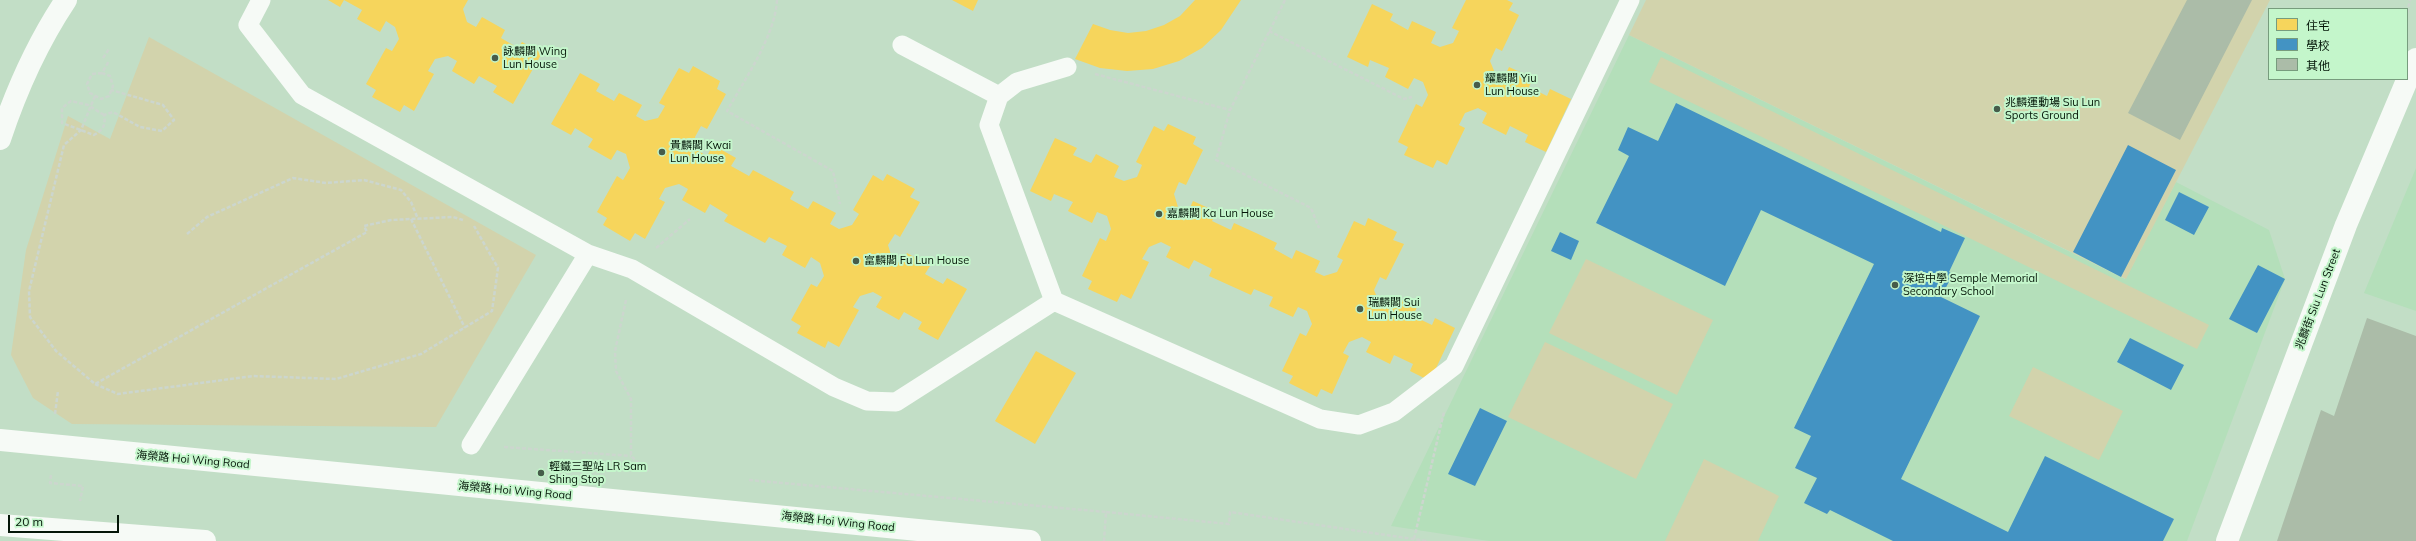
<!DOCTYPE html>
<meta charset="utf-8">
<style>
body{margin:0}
#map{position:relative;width:2416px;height:541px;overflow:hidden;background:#c2dec6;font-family:Mulish,"Noto Sans TC",sans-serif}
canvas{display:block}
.legend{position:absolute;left:2268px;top:8px;width:140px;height:72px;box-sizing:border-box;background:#c4f6cb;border:1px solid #779c7d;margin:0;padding:5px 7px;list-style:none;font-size:12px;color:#041608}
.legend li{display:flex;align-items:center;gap:8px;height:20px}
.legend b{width:20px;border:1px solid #779c7d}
.scale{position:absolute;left:8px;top:515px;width:111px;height:18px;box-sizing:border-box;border:2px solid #041608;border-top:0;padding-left:5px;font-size:12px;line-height:14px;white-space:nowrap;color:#041608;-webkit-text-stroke:3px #c4f6cb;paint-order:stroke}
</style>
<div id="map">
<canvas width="2416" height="541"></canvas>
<ul class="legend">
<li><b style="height:11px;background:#f6d55c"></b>住宅</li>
<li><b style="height:11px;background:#4393c3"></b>學校</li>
<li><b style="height:11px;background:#abbca8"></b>其他</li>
</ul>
<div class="scale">20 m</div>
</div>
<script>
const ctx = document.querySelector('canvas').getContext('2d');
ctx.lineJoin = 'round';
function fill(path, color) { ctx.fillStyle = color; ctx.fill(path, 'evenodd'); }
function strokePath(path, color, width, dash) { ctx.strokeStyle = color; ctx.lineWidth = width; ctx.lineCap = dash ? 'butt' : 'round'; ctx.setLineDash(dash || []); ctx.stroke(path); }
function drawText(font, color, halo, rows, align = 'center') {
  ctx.font = font + ' Mulish,"Noto Sans TC",sans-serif'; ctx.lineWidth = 4; ctx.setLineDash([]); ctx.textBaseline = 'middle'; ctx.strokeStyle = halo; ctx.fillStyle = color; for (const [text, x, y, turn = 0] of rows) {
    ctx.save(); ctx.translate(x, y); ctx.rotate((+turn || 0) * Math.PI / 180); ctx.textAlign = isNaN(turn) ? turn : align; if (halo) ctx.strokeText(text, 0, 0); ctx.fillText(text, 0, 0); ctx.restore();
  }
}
const built = new Path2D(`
 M1629 35 2125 279 2176 182 2269 230 2285 279 2187 541H1489L1391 526Z
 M2416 168V311L2364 293Z`);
const green = new Path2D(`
 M1646 0H2270L2126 279 1629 35Z
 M149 37 536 255 436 427 72 424 33 398 11 355 26 250 68 116 110 139Z
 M1661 57 2209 325 2197 349 1649 82Z
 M1586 259 1713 320 1677 395 1549 333Z
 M1545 342 1673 404 1636 479 1508 417Z
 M2033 367 2123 411 2099 460 2009 416Z
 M1704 459 1779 496 1758 541H1665Z`);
const homes = new Path2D(`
 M328 0H468L463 9 467 22 476 27 482 17 505 30 501 38 518 48 522 42 542 53 513 104 493 92 497 86 479 76 474 84 452 71 457 61 448 56 435 59 428 71 434 74 414 111 404 105 400 112 372 97 376 90 366 84 386 48 392 51 399 39 395 27 386 21 380 32 357 19 362 10 344 0 340 7Z
 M952 0H978L973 11Z
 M1195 0H1241L1221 30 1202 48 1179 61 1153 69 1127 71 1100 68 1075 59 1093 24 1110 30 1128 33 1146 31 1164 25 1180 16Z
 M1466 0H1507L1513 3 1509 10 1519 15 1502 51 1496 48 1490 61 1495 73 1504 78 1509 67 1533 78 1529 87 1547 96 1550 89 1571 99 1546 152 1525 142 1528 135 1510 126 1506 135 1482 123 1487 113 1478 108 1465 113 1459 125 1465 128 1447 165 1437 160 1433 168 1404 155 1408 147 1398 142 1416 104 1422 107 1428 95 1423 82 1414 78 1408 89 1385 77 1389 68 1370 60 1368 67 1347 57 1372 4 1393 14 1390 20 1408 30 1412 21 1436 32 1431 43 1440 47 1453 43 1459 31 1452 28Z
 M693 66 720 81 717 89 726 94 707 129 701 126 695 137 698 151 707 156 713 145 736 158 731 166 749 176 753 170 794 192 790 199 808 209 813 201 836 213 830 224 839 229 852 225 859 214 853 210 873 175 883 181 887 174 915 189 910 197 920 202 900 237 895 234 888 245 892 258 901 264 907 253 930 266 925 274 943 284 947 278 967 289 938 340 918 329 922 322 904 312 899 320 876 307 882 297 873 292 860 296 853 307 859 310 839 347 828 341 825 348 797 333 801 326 791 320 811 284 817 287 824 276 820 263 811 257 805 268 782 255 787 246 769 237 765 243 724 221 728 215 710 204 705 213 682 200 688 189 679 184 665 188 659 199 665 202 645 239 635 233 630 241 603 225 607 218 597 212 617 176 623 180 630 168 626 154 617 150 611 160 588 147 593 139 575 128 571 135 551 124 580 73 600 84 596 91 614 101 619 93 642 105 636 116 645 121 658 118 665 106 659 103 679 68 689 73Z
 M1168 124 1196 137 1193 144 1203 150 1186 185 1179 182 1174 194 1178 207 1188 212 1193 201 1217 212 1212 221 1231 230 1234 223 1256 233 1277 243 1274 249 1292 259 1296 250 1320 261 1315 272 1324 276 1337 272 1343 260 1337 257 1354 221 1365 226 1368 218 1397 232 1393 240 1404 244 1386 280 1380 277 1374 290 1379 302 1389 307 1394 296 1417 307 1413 316 1432 325 1435 318 1455 328 1430 381 1410 371 1413 364 1394 355 1390 364 1366 352 1371 342 1362 337 1349 342 1343 353 1349 356 1332 394 1321 389 1317 397 1289 383 1293 376 1282 371 1300 333 1306 336 1312 324 1307 311 1298 307 1293 317 1269 306 1273 297 1254 289 1251 295 1209 276 1212 269 1194 260 1189 269 1166 257 1171 247 1161 242 1149 247 1142 259 1149 262 1131 299 1121 294 1117 302 1088 289 1092 281 1082 276 1100 238 1106 241 1111 229 1107 216 1097 212 1092 223 1068 211 1073 202 1054 194 1051 201 1030 191 1055 138 1077 148 1073 155 1091 163 1096 154 1119 166 1114 177 1124 181 1137 177 1142 165 1136 162 1154 126 1164 131Z
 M1036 351 1076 373 1035 444 995 421Z`);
const schools = new Path2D(`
 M1676 103 1941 232 1942 228 1965 238 1949 272 1953 274 1941 297 1980 316 1901 479 2008 532 2045 456 2174 519 2163 541H1893L1830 510 1827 514 1804 503 1817 478 1795 468 1811 436 1794 428 1874 264 1761 210 1725 286 1596 223 1629 156 1618 150 1628 127 1658 141Z
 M2128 145 2176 170 2121 277 2073 252Z
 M2179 192 2209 207 2194 235 2165 220Z
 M1560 232 1579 241 1571 260 1551 251Z
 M2258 265 2285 279 2257 333 2229 319Z
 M2130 338 2184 365 2171 390 2117 362Z
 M1480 408 1507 421 1475 486 1448 474Z`);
const building = new Path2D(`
 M2187 0H2252L2180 140 2128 113Z
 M2367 318 2416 336V541H2277L2321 410 2334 416Z`);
const path = new Path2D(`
 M777 0C775 36 745 79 727 111L833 171 840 204
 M1285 0 1230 110 1216 160 1311 208 1319 228
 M2407 13 2410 0
 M1269 31 1404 99 1412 97
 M103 58 109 49
 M102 73 92 74 87 84 90 93 101 99 109 96 113 86 110 76 102 73 109 61
 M1095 74 1230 110
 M95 96 81 130 64 145 29 291 30 317 56 351 95 384 367 232 364 226 391 220 453 217 463 220
 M104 115 88 105 71 101 62 108V123L94 135C103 130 106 125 104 115L113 112 140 127 162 131 174 120 163 105 111 90
 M411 219 465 328
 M187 234 207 217 293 178 326 183 364 180 401 190 411 202 418 219
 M656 248 690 219
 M626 300 615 351 616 371 631 399V456L649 472
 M95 384 118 394 253 376 336 379 421 354 492 311 498 268 474 226
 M55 414 58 391
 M504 447 631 456
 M51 475 50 483 83 486 80 501
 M749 480 1106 512 1104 541
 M1106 512 1229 524 1230 512 1427 541
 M1414 539 1444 412`);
const service = new Path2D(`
 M261 0 248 25 302 95 588 254 632 269 834 387 867 401 896 402 1054 301 1320 419 1359 425 1394 412 1454 366 1630 0
 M902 45 999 96
 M1054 301 989 125 999 96 1017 82 1067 67
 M471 445 588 254`);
const minor = new Path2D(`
 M2227 541 2346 225 2416 59`);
const secondary = new Path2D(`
 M0 139C16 91 38 42 66 0
 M0 440 1030 541
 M0 525 205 541`);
const markers = [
 [495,58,4,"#465c4a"],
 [1477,85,4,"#465c4a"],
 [1997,109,4,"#465c4a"],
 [662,152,4,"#465c4a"],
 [1159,214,4,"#465c4a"],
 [856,261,4,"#465c4a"],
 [1895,285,4,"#465c4a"],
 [1360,309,4,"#465c4a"],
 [541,473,4,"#465c4a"]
];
const poiNames = [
 ["詠麟閣 Wing",503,52],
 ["Lun House",503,65],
 ["耀麟閣 Yiu",1485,79],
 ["Lun House",1485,92],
 ["兆麟運動場 Siu Lun",2005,103],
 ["Sports Ground",2005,116],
 ["貴麟閣 Kwai",670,146],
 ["Lun House",670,159],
 ["嘉麟閣 Ka Lun House",1167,214],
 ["富麟閣 Fu Lun House",864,261],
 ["深培中學 Semple Memorial",1903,279],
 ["Secondary School",1903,292],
 ["瑞麟閣 Sui",1368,303],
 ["Lun House",1368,316],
 ["輕鐵三聖站 LR Sam",549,467],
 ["Shing Stop",549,480]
];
const streetNames = [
 ["兆麟街 Siu Lun Street",2318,299,-69],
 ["海榮路 Hoi Wing Road",193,460,5],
 ["海榮路 Hoi Wing Road",515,491,5],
 ["海榮路 Hoi Wing Road",838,522,6]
];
fill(built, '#b4dfba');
fill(green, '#d2d3ac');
fill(homes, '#f6d55c');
fill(schools, '#4393c3');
fill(building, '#abbca8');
strokePath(path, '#ccd6ce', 2.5, [4, 2]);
strokePath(service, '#f6faf6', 19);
strokePath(minor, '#f6faf6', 22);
strokePath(secondary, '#f6faf6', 22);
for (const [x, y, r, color] of markers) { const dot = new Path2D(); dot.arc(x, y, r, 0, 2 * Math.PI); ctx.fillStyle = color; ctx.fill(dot); strokePath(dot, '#c4f6cb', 1.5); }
drawText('11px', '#041608', '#c4f6cb', poiNames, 'left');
drawText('11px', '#041608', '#c4f6cb', streetNames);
</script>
